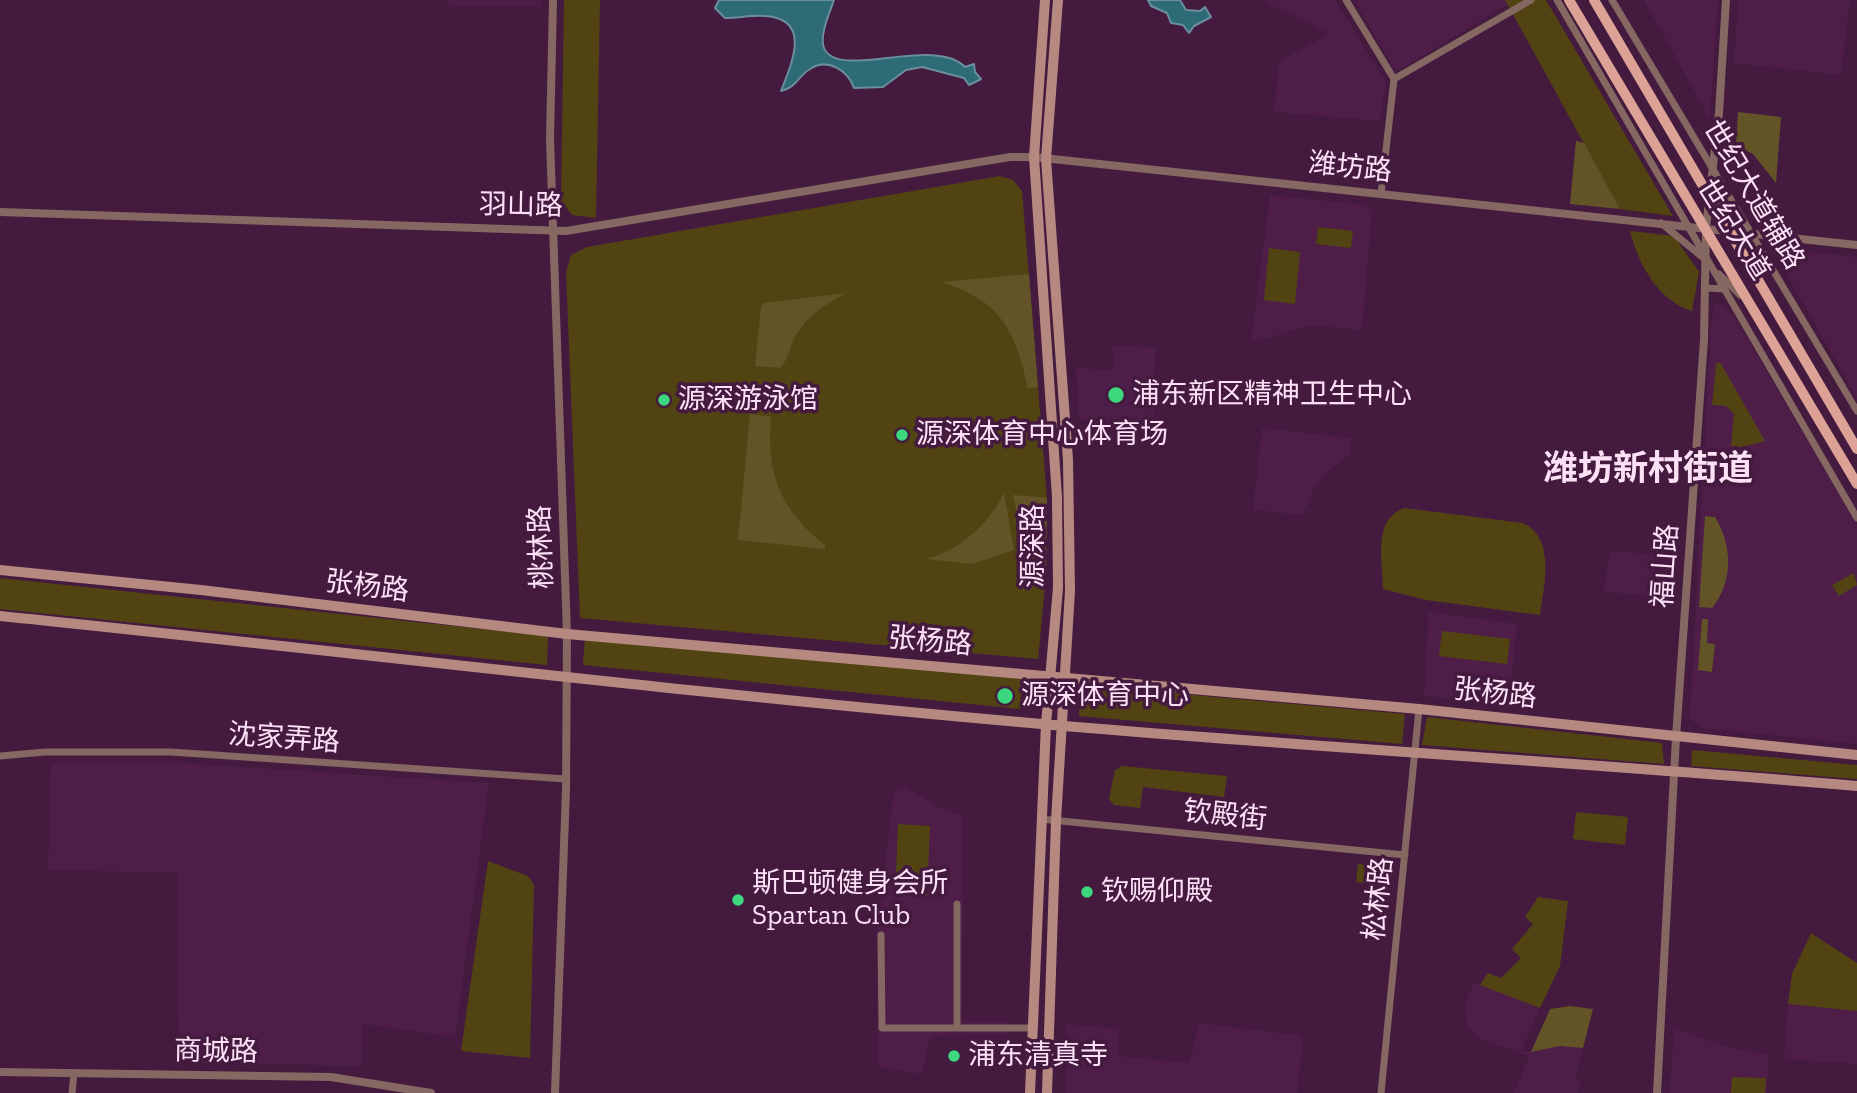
<!DOCTYPE html>
<meta charset="utf-8">
<style>
body{margin:0}
canvas{display:block;background:#441a3e}
</style>
<canvas width="1857" height="1093"></canvas>
<script>
const ctx = document.querySelector('canvas').getContext('2d');
ctx.lineJoin = 'round';
function fill(path, color) { ctx.fillStyle = color; ctx.fill(path, 'evenodd'); }
function strokePath(path, color, width, dash) { ctx.strokeStyle = color; ctx.lineWidth = width; ctx.lineCap = dash ? 'butt' : 'round'; ctx.setLineDash(dash || []); ctx.stroke(path); }
function drawText(font, color, halo, rows, align = 'center') {
  ctx.font = font + ' "Zilla Slab","Noto Sans SC",serif'; ctx.lineWidth = 7; ctx.setLineDash([]); ctx.textBaseline = 'middle'; ctx.strokeStyle = halo; ctx.fillStyle = color; for (const [text, x, y, turn = 0] of rows) {
    ctx.save(); ctx.translate(x, y); ctx.rotate((+turn || 0) * Math.PI / 180); ctx.textAlign = isNaN(turn) ? turn : align; if (halo) ctx.strokeText(text, 0, 0); ctx.fillText(text, 0, 0); ctx.restore();
  }
}
const built = new Path2D(`
 M448 0H541V7L448 5Z
 M1260 0H1335L1386 82 1380 121 1274 112 1279 62 1330 33Z
 M1354 0H1505L1507 5 1399 70 1393 67Z
 M1644 0H1718L1710 119Z
 M1738 0H1850L1841 75 1734 63Z
 M1270 195 1365 205 1372 211 1362 330 1310 325 1251 343Z
 M1801 251 1857 257V398L1784 270V260Z
 M1719 302 1734 316 1857 525V744L1702 728 1690 719 1711 326 1714 305Z
 M1112 345 1155 348V425L1079 420 1076 368 1114 370Z
 M1262 428 1351 438 1349 455 1328 471 1315 487 1302 515 1253 510Z
 M1610 551 1678 556 1675 597 1604 592Z
 M1429 612 1517 624 1509 704 1424 696Z
 M51 763H180L489 783 455 1037 363 1024 361 1066 179 1062 178 873 48 870Z
 M906 787 944 810 963 816 962 1021 1011 1022V1034L930 1036 922 1074 878 1067 877 931 894 790Z
 M1474 982 1540 1008 1521 1052 1560 1046 1583 1048 1575 1077 1582 1080 1577 1093H1514L1529 1056 1481 1039 1467 1026 1466 1002Z
 M1788 1004 1857 1011V1064L1784 1059Z
 M1199 1023 1303 1036 1297 1093H1065L1067 1024 1119 1029 1117 1056 1190 1063Z
 M1674 1028 1723 1046 1769 1055 1767 1093H1670Z`);
const green = new Path2D(`
 M564 0H600L596 218 572 215 561 201Z
 M1505 0H1546L1673 216 1620 209Z
 M1000 176 1013 180 1022 191 1047 498 1045 587 1038 659 580 618 566 272 571 255 587 247Z
 M1318 227 1353 231 1351 248 1316 244Z
 M1630 231 1674 236 1699 272 1692 311C1658 301 1638 263 1630 231Z
 M1269 248 1300 252 1295 304 1264 300Z
 M1720 362 1765 441 1742 447 1731 446 1734 414 1726 406 1712 405 1716 364Z
 M1404 508 1523 523C1556 538 1544 587 1540 615L1426 600 1383 589C1383 561 1372 520 1404 508Z
 M1854 573 1857 585 1839 596 1832 585Z
 M0 578 548 636 547 665 0 609Z
 M1442 631 1510 639 1507 664 1439 656Z
 M585 635 1022 679 1020 709 583 665Z
 M1081 685 1405 714 1402 744 1079 716Z
 M1427 717 1662 743 1664 764 1422 745Z
 M1692 750 1857 765V779L1691 766Z
 M1122 766 1227 776 1224 797 1143 787 1140 808 1114 805 1109 799 1115 770Z
 M1576 812 1628 817 1625 845 1573 839Z
 M898 824 930 826 927 896 895 894Z
 M488 861 528 876 534 885 530 1058 461 1051Z
 M1358 864 1390 868 1387 886 1356 882Z
 M1538 897 1568 901 1560 966 1540 1008 1480 985 1488 973 1501 978 1521 958 1512 949 1533 924 1525 917Z
 M1811 933 1857 963V1011L1788 1004 1792 974Z
 M1732 1077 1766 1078 1765 1093H1731Z`);
const forest = new Path2D(`
 M1738 112 1781 117 1776 183 1753 154 1736 146Z
 M1576 141 1584 143 1620 209 1570 204Z
 M1029 274 1038 387 1028 388C1015 329 1001 301 941 282Z
 M847 293C825 304 806 316 794 339 789 349 788 360 780 368L755 366 761 307 764 303Z
 M750 414 771 417C766 473 780 510 825 545V549L738 540Z
 M1004 493 1014 550 972 564 926 559C959 551 990 523 1004 493Z
 M1013 495 1047 498 1046 569 1025 550Z
 M1705 516 1715 517C1732 544 1734 581 1712 608L1699 607Z
 M1702 619H1708L1707 643 1715 644 1712 672 1698 670Z
 M1570 1006 1593 1009 1583 1048 1560 1046 1531 1052 1550 1009Z`);
const water = new Path2D(`
 M719 0H834C830 12 819 35 824 48 837 81 935 35 965 67L974 64 975 72 981 79 969 85 964 78 922 67 906 70 883 87 854 88C848 71 828 57 810 69 797 77 797 87 781 91 791 65 813 19 765 16 752 15 738 18 725 18L715 8Z
 M1148 0H1180L1186 10 1200 11 1205 7 1211 17 1194 26 1189 33 1183 25 1171 23 1167 13 1151 6Z`);
const minor = new Path2D(`
 M1346 0 1394 79 1381 194
 M1557 0 1857 518
 M1612 0 1857 411
 M1394 79 1531 0
 M1661 223 1706 260
 M1719 274 1740 295
 M1706 288 1725 289
 M0 756 45 752H171L566 779
 M1041 819 1405 855
 M881 935 882 1028H1033
 M957 1028V904
 M72 1093 74 1073
 M1381 1093 1419 709`);
const tertiary = new Path2D(`
 M553 0 550 139 567 634 566 790 555 1093
 M0 212 566 231 1010 157H1034L1857 245
 M0 1072 331 1077 431 1093
 M1657 1093 1676 737 1704 340 1706 228 1719 113 1726 0`);
const secondary = new Path2D(`
 M0 570 201 590 567 634 1419 709 1857 755
 M0 616C351 652 702 695 1053 725 1321 748 1589 763 1857 786
 M1030 1093 1046 724 1058 588 1057 497 1034 157 1045 0
 M1047 1093 1056 820 1070 591 1068 460 1046 159 1058 0`);
const primary = new Path2D(`
 M1569 0 1857 484
 M1594 0 1857 449`);
const markers = [
 [1116,395,9,"#3dd77e"],
 [664,400,7,"#3dd77e"],
 [902,435,7,"#3dd77e"],
 [1005,696,9,"#3dd77e"],
 [1087,892,7,"#3dd77e"],
 [738,900,7,"#3dd77e"],
 [954,1056,7,"#3dd77e"]
];
const streetNames = [
 ["潍坊路",1350,168,6],
 ["世纪大道辅路",1753,195,59],
 ["羽山路",521,206,1],
 ["世纪大道",1733,230,58],
 ["源深路",1034,546,-90],
 ["桃林路",542,547,-92],
 ["福山路",1666,566,-86],
 ["张杨路",367,587,7],
 ["张杨路",930,642,5],
 ["张杨路",1495,694,6],
 ["沈家弄路",284,739,4],
 ["钦殿街",1225,816,6],
 ["松林路",1379,899,-84],
 ["商城路",216,1052,1]
];
const poiNames = [
 ["浦东新区精神卫生中心",1132,395],
 ["源深游泳馆",678,400],
 ["源深体育中心体育场",916,435],
 ["源深体育中心",1021,696],
 ["斯巴顿健身会所",752,884],
 ["Spartan Club",752,916],
 ["钦赐仰殿",1101,892],
 ["浦东清真寺",968,1056]
];
const districtNames = [
 ["潍坊新村街道",1648,470]
];
fill(built, '#4e1d48');
fill(green, '#524412');
fill(forest, '#625427');
fill(water, '#2d6b77');
strokePath(water, '#6b8e9d', 2);
strokePath(minor, '#846861', 7);
strokePath(tertiary, '#846861', 8);
strokePath(secondary, '#b5897f', 10);
strokePath(primary, '#dba295', 10);
for (const [x, y, r, color] of markers) { const dot = new Path2D(); dot.arc(x, y, r, 0, 2 * Math.PI); ctx.fillStyle = color; ctx.fill(dot); strokePath(dot, '#441a3e', 2.5); }
drawText('28px', '#fce0f6', '#441a3e', streetNames);
drawText('28px', '#fce0f6', '#441a3e', poiNames, 'left');
drawText('bold 35px', '#fce0f6', '#441a3e', districtNames);
</script>
